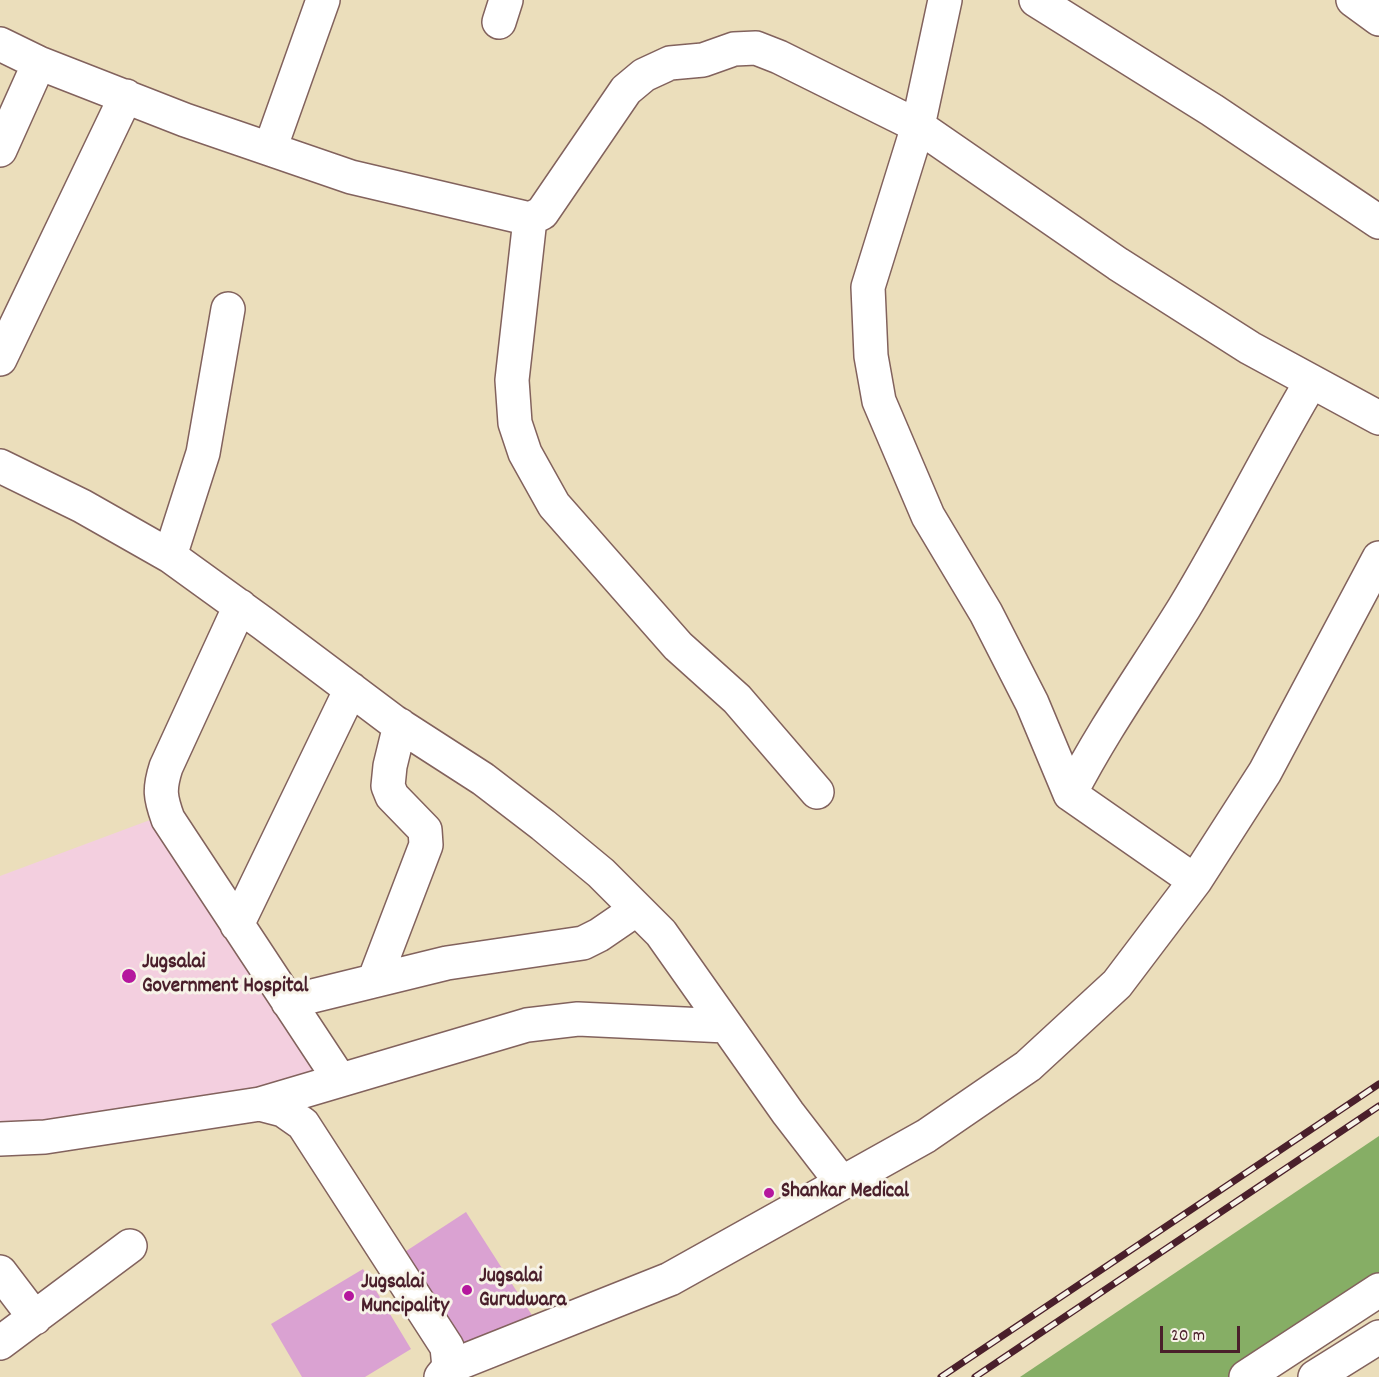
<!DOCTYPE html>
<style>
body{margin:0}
#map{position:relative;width:1379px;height:1377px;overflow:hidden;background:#ebdebb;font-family:Dekko,sans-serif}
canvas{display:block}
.scale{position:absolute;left:1160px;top:1326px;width:80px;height:27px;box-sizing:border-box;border:3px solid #4a1f2b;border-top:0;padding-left:8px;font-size:18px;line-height:21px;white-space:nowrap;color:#4a1f2b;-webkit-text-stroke:4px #f7f3e8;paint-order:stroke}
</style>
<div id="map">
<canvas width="1379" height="1377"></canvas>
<div class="scale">20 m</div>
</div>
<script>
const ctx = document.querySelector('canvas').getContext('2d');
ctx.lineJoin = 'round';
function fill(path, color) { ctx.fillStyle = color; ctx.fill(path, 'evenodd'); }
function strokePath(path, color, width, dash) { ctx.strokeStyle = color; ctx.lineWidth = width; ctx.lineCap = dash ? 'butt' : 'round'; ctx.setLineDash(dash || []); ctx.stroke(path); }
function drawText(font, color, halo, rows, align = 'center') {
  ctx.font = font + ' Dekko,sans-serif'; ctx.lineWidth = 6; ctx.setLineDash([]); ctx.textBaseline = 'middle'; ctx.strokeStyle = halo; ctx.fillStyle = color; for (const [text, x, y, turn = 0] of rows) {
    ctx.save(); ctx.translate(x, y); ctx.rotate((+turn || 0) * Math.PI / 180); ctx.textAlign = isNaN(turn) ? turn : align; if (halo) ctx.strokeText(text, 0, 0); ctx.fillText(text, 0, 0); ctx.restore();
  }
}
const built = new Path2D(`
 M150 820 329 1076 0 1131V876Z`);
const forest = new Path2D(`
 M1379 1136V1282L1240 1377H1020Z`);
const building = new Path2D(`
 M466 1212 537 1323 461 1351 397 1257Z
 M363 1269 411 1349 365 1377H302L271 1324Z`);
const minor = new Path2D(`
 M945 0 918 126 868 287 871 356 879 401 928 516 986 613 1032 703 1070 794 1195 881
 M1036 0 1212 110 1379 222
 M1353 0 1379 19
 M499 22 506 0
 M0 44 39 63 185 120 351 177 530 219 542 213 626 90 644 75 670 63 703 60 734 49 756 48 779 57 918 126 1118 264 1250 348 1379 418
 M270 149 323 0
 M0 150 39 63
 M530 219 512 380 515 423 525 453 554 505 678 646 737 699 817 792
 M0 359 126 96
 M0 466 82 506 170 556 264 624 393 721 483 779 543 825 601 873 661 933 788 1113 842 1183
 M170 556 203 453 228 309
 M240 606 166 767C159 789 160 797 168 819L340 1080
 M1070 794C1104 728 1145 671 1184 608 1229 534 1267 456 1311 382
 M237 925 351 689
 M374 981 426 845 425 830 392 796 388 786 390 766 400 725
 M288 1002 447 963 583 943 599 935 637 909
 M260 1104 527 1025 578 1019 726 1026
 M0 1139 45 1137 260 1104 283 1110 303 1124 447 1347 449 1367 441 1377
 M0 1272 35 1318
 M0 1343 130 1246
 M449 1367 670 1279 926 1136 1028 1066 1117 984 1195 881 1265 772 1379 558`);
const major = new Path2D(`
 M1246 1377 1379 1290
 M1315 1377 1379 1337`);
const rail = new Path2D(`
 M941 1377 1379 1084
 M975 1377 1379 1106`);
const markers = [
 [129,976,8,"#b5179e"],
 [769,1193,6,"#b5179e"],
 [467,1290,6,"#b5179e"],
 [349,1296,6,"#b5179e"]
];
const poiNames = [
 ["Jugsalai",142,964],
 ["Government Hospital",142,988],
 ["Shankar Medical",781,1193],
 ["Jugsalai",479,1278],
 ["Gurudwara",479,1302],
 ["Jugsalai",361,1284],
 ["Muncipality",361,1308]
];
fill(built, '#f3cfdf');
fill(forest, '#86ae65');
fill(building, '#daa2d2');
strokePath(minor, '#82625d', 36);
strokePath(major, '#82625d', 36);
strokePath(minor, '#fff', 33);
strokePath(major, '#fff', 33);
strokePath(rail, '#4a1f2b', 7);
strokePath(rail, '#f7f3e8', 4.5, [14]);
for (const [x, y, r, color] of markers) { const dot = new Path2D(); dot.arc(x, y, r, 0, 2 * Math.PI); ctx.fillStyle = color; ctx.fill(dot); strokePath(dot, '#f7f3e8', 2); }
drawText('bold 21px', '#4a1f2b', '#f7f3e8', poiNames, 'left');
</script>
